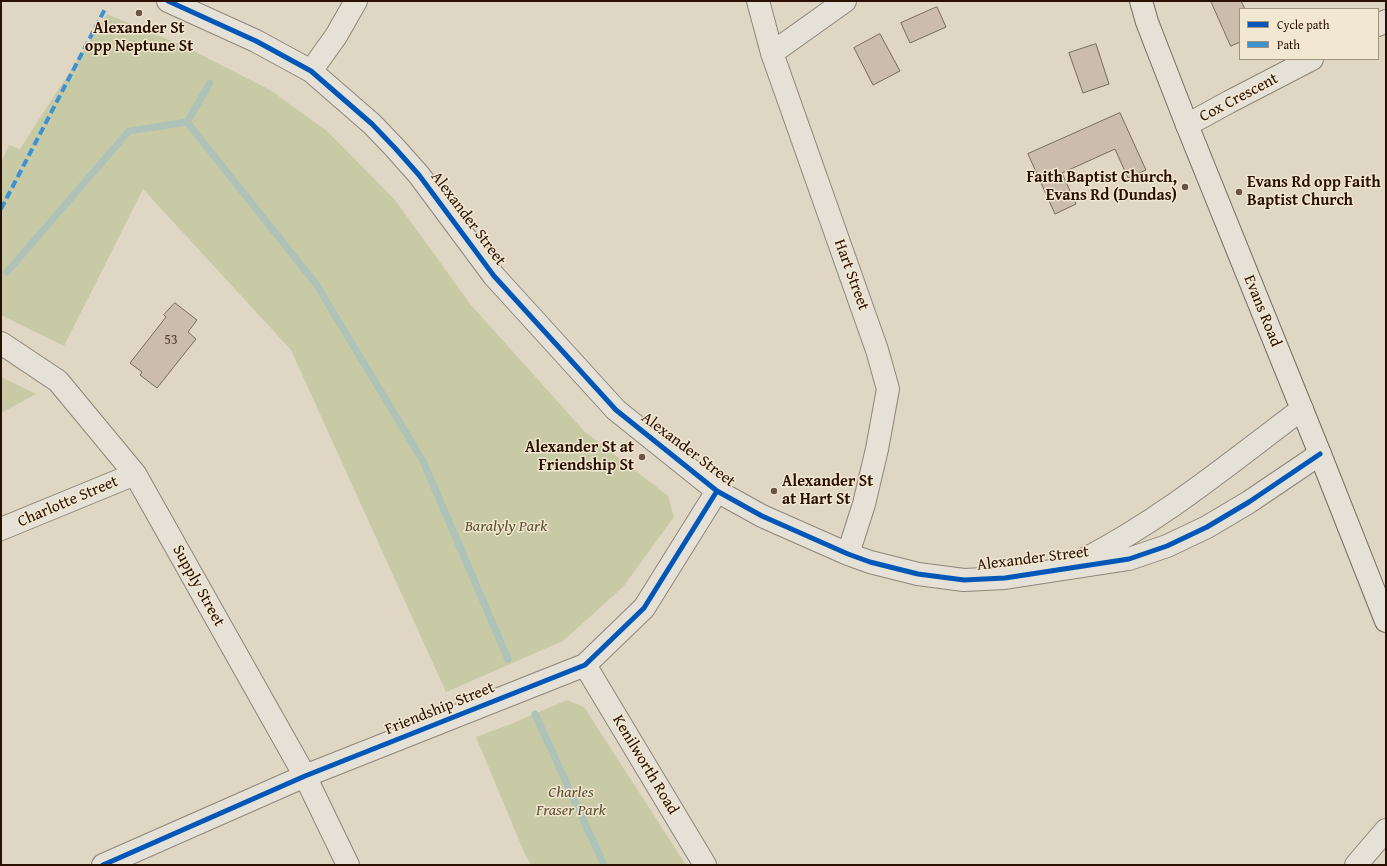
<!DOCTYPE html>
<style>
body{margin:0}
#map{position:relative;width:1387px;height:866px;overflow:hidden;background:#dfd6c3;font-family:"Gentium Book Plus",serif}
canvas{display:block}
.frame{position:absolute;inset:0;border:2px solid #291001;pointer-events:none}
.legend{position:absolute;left:1239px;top:8px;width:140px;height:52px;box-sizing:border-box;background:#f2e7d0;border:1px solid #a2917d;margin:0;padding:5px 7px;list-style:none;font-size:12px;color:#291001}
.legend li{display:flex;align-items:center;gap:8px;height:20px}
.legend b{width:20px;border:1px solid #a2917d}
</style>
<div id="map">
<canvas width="1387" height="866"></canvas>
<div class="frame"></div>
<ul class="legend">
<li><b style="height:5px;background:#0057b8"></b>Cycle path</li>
<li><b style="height:5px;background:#3c92d0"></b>Path</li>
</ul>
</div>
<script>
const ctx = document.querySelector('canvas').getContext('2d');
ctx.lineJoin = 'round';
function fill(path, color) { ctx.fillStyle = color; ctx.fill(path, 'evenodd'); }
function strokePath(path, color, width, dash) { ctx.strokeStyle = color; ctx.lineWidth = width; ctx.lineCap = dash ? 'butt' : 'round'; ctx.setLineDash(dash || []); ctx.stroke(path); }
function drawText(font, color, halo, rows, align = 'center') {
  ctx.font = font + ' "Gentium Book Plus",serif'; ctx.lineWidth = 3; ctx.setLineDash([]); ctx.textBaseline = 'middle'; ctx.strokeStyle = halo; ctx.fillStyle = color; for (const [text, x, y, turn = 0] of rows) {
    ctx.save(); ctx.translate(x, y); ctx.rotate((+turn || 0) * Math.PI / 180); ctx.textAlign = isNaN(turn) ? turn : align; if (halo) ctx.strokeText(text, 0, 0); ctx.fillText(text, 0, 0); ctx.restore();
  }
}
const green = new Path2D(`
 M107 14 186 47 270 90 327 131 395 200 471 305 584 431 668 496 674 517 623 587 563 641 446 692 291 350 143 189 64 346 1 315V163L9 145 20 149Z
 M1 377 36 394 1 413Z
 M567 700 584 707 686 865H531L524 852 476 737 511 724Z`);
const stream = new Path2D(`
 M210 83 187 122 316 284 423 461 508 659
 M7 272 129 131 187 122
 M535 714 604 865`);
const building = new Path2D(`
 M1211 1H1241L1245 9H1240V42L1231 46Z
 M937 7 946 27 910 43 901 23Z
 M880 34 900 71 873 85 854 48Z
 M1096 44 1109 84 1083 93 1069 53Z
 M1120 113 1146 170 1128 178 1115 149 1062 173 1076 204 1055 214 1028 154Z
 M175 303 197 320 188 332 196 339 157 388 140 375 142 372 130 363 166 317 164 315Z`);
const street = new Path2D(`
 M168 1 256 41 311 71 372 124 395 148 419 175 494 276 616 410 717 491 762 516 848 554 870 562 918 574 964 580 1005 578 1129 559 1167 546 1207 527 1249 502 1320 454
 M758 1 772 53 877 350 888 389 877 449 864 504 848 554
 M1378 25 1386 21
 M772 53 845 1
 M311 71 336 36 356 1
 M1187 125 1229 102 1312 59
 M1 343 58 381 135 474 305 776 348 865
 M1 529 135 474
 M1083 560C1163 519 1230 463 1302 409
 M585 665 705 865
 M103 865 305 776 585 665 644 608 717 491
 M1356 865 1386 830`);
const secondary = new Path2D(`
 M1141 1 1147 22 1187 125 1320 454 1386 621`);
const quiet = new Path2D(`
 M1 209 106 7`);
const cycleway = new Path2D(`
 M168 1 256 41 311 71 372 124 395 148 419 175 494 276 616 410 717 491 762 516 848 554 870 562 918 574 964 580 1005 578 1129 559 1167 546 1207 527 1249 502 1320 454
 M103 865 305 776 585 665 644 608 717 491`);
const markers = [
 [139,13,4,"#695545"],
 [1185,187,4,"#695545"],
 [1239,192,4,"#695545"],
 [642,457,4,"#695545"],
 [774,491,4,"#695545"]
];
const numberNames = [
 ["53",171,340]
];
const poiNames = [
 ["Alexander St",139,29,"center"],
 ["opp Neptune St",139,47,"center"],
 ["Faith Baptist Church,",1177,178],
 ["Evans Rd (Dundas)",1177,196],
 ["Evans Rd opp Faith",1247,183,"left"],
 ["Baptist Church",1247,201,"left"],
 ["Alexander St at",634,448],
 ["Friendship St",634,466],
 ["Alexander St",782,482,"left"],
 ["at Hart St",782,500,"left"]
];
const streetNames = [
 ["Cox Crescent",1239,98,-28],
 ["Alexander Street",468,219,53],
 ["Hart Street",851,275,70],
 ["Evans Road",1262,311,68],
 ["Alexander Street",688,450,37],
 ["Charlotte Street",68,502,-23],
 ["Alexander Street",1033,559,-7],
 ["Supply Street",198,586,61],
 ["Friendship Street",440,709,-22],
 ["Kenilworth Road",645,765,59]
];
const parkNames = [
 ["Baralyly Park",506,527],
 ["Charles",571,793],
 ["Fraser Park",571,811]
];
fill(green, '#c8caa6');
strokePath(stream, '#aec2b8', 7);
fill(building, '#cbbcac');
strokePath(building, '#746b5f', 1);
strokePath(street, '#8e8579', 24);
strokePath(secondary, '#746b5f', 24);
strokePath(street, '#e6e1d7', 22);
strokePath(secondary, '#e6e1d7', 22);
strokePath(quiet, '#3c92d0', 4, [8, 4]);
strokePath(cycleway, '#0057b8', 5);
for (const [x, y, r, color] of markers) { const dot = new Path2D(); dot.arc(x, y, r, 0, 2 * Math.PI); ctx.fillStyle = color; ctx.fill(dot); strokePath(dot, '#f2e7d0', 1.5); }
drawText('14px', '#523b2c', null, numberNames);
drawText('bold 16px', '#291001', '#f2e7d0', poiNames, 'right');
drawText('16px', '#291001', '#f2e7d0', streetNames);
drawText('italic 16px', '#5a4e33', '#f2e7d0', parkNames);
</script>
